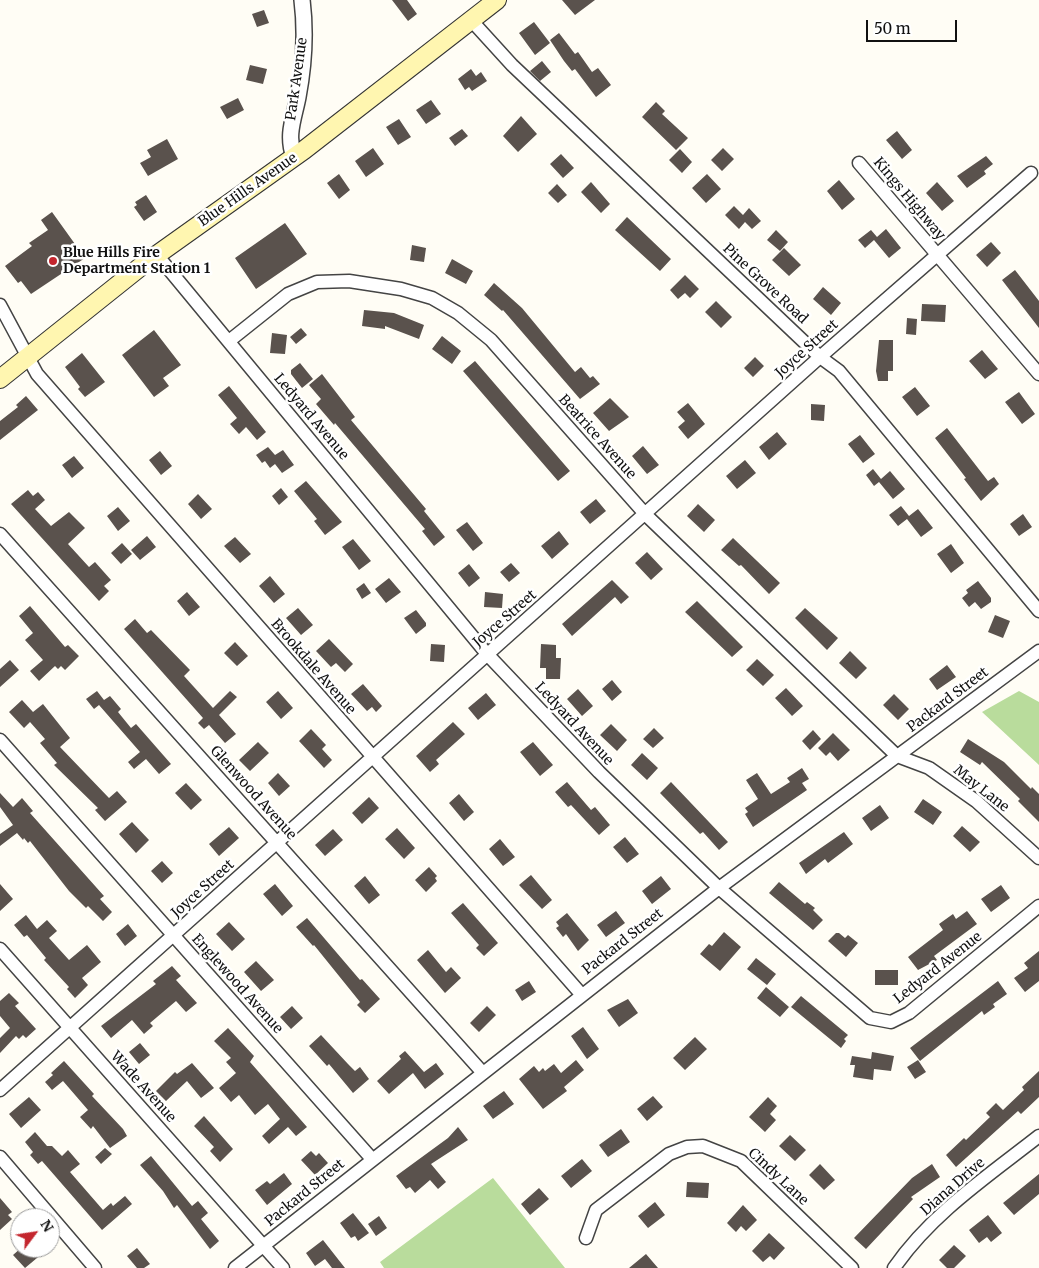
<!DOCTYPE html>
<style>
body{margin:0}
#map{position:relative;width:1039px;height:1268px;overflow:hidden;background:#fffdf5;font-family:Merriweather,serif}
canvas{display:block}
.north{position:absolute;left:10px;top:1208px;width:50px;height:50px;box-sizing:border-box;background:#fff;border:1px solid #a0a0a0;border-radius:50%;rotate:59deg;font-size:14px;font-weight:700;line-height:20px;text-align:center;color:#111}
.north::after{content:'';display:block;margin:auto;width:18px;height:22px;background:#c4262e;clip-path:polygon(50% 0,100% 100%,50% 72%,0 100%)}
.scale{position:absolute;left:866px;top:20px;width:91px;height:22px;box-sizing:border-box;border:2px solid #111;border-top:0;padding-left:6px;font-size:15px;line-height:18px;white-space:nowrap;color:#111;-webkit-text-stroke:4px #fff;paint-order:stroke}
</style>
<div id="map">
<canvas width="1039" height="1268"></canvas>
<div class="north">N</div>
<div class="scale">50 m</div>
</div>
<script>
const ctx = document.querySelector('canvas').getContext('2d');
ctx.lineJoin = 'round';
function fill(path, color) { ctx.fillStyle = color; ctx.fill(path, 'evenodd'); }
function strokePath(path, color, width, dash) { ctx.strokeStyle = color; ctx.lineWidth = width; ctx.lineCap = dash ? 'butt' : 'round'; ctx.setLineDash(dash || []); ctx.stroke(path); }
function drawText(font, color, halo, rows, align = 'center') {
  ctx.font = font + ' Merriweather,serif'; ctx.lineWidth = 5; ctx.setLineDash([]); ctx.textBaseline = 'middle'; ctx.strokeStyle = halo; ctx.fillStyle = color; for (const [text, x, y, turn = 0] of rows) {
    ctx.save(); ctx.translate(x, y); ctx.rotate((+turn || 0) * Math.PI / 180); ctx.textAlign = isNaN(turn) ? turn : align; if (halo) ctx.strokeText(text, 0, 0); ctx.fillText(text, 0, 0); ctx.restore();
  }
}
const forest = new Path2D(`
 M1019 691 1039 702V765L982 712Z
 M493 1178 565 1268H384L380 1262Z`);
const building = new Path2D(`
 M392 0H407L417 14 408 21Z
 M562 0H595L575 15Z
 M264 10 269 23 257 27 252 14Z
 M534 22 550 43 535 55 519 33Z
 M559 33 575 54 578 52 592 72 598 68 611 85 596 97 575 69 572 71 564 61 550 40Z
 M542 61 551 72 540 81 530 71Z
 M250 65 267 69 263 84 246 80Z
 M471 69 476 76 481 72 487 81 472 91 469 87 465 90 458 79Z
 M238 98 244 110 227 119 220 107Z
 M431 100 441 114 426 124 416 110Z
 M656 102 665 111 662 114 688 138 676 150 642 117Z
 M521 116 537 134 518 152 503 136Z
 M399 119 411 137 398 145 386 127Z
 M462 129 468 136 455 146 449 138Z
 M897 131 912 150 902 159 886 140Z
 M167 139 178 159 148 176 140 163 151 157 147 150Z
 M373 148 384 164 366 177 355 161Z
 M723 148 734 159 722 171 711 160Z
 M680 149 692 162 682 173 669 160Z
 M561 154 574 168 563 178 550 164Z
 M986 156 993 164 984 171 986 174 967 188 957 176Z
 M339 174 350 190 339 199 327 183Z
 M707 174 721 189 706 203 692 188Z
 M839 180 855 199 842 210 827 191Z
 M591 182 610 204 601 213 581 192Z
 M937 182 954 201 942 211 926 193Z
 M557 184 567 195 558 203 548 193Z
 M146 195 157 212 144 221 134 207 137 205 135 202Z
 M734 206 743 215 749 208 761 221 752 229 745 222 739 229 725 215Z
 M52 212 85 258 31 294 21 281 18 283 5 266 32 246 29 243 48 230 41 220Z
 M627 217 671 259 660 271 615 230Z
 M285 223 307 254 256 289 235 258Z
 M886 229 901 248 889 258 874 240 865 248 858 240 871 230 877 237Z
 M776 230 788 242 780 251 767 240Z
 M991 242 1001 253 987 267 976 255Z
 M412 245 426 248 424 262 410 260Z
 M784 248 801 265 789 276 772 260Z
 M452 259 473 271 466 284 445 273Z
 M1015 270 1039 301V328L1002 280Z
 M685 275 699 289 690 298 685 293 678 299 670 290Z
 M494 283 522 308 575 372 581 367 590 378 593 376 600 384 580 399 503 310 502 311 484 295Z
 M823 287 841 303 831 315 813 299Z
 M716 301 732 317 721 328 705 312Z
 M922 304 946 305 945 322 921 321Z
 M364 310 394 313 424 325 419 339 385 326V329L362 326Z
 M907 318 917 319 916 335 906 334Z
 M301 328 307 335 296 344 290 337Z
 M154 330 181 365 163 378 169 386 154 397 122 355Z
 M272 333 287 335 285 354 270 353Z
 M442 336 461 351 452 364 432 349Z
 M879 340H893V371H888V381H878L876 371Z
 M982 350 998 369 985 379 969 361Z
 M82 353 105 382 85 397 78 389 80 387 65 367Z
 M755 357 764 366 753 377 744 368Z
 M475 361 570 471 558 481 463 371Z
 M300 363 313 379 302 388 291 374V370Z
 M322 374 355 417 351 420 426 509 424 511 445 537 434 546 422 531 425 529 335 423 334 425 316 404 321 399 309 385Z
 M229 386 266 432 257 440 246 427 239 434 230 424 237 418 218 395Z
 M915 387 930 406 917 416 902 397Z
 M1019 392 1035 414 1022 424 1005 402Z
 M26 396 38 410 0 440V421L18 407 16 405Z
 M610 398 629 417 609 431 593 413Z
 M688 403 705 424 688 439 678 427 685 421 677 412Z
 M811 404 825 405 824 421 811 420Z
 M947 428 988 481 994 477 999 484 981 501 964 479 966 478 935 438Z
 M777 432 787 444 769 460 759 447Z
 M860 435 875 454 863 463 848 444Z
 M643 446 659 465 647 474 632 456Z
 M268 447 275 455 283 450 294 465 282 473 275 464 270 468 265 461 262 463 256 455Z
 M160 451 172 466 161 475 149 460Z
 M74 456 84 468 72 478 62 465Z
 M745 460 756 473 737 489 726 476Z
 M873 469 881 479 890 471 905 489 893 499 879 482 874 486 866 475Z
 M306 481 342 522 325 535 314 521 317 519 294 491Z
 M281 488 288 497 279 505 272 496Z
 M28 490 33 496 38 492 45 500 35 509 51 526 69 512 85 528 68 544 89 567 95 562 111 580 104 586 109 591 99 601 11 504Z
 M198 494 212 509 201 519 188 504Z
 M596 499 606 511 590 524 580 512Z
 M698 504 715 520 704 532 687 516Z
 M901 506 909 516 918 509 933 528 921 537 907 519 898 526 889 515Z
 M118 507 130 521 118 531 107 516Z
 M1023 514 1032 527 1019 536 1010 524Z
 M467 522 483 543 473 551 456 530Z
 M559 531 569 544 552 559 541 546Z
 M147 536 156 547 140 560 131 550Z
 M235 537 251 554 240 563 224 546Z
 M733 538 780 583 769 594 741 565 739 566 721 550Z
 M353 539 371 561 359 570 342 547Z
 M122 543 132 554 121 564 111 553Z
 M951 544 964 563 951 573 937 554Z
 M647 552 663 569 651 580 635 563Z
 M511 563 520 573 509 582 500 572Z
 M469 564 480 578 469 587 458 573Z
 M270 576 285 594 274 603 259 586Z
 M389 578 401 592 386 603 375 589Z
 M612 580 629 597 621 604 615 597 572 636 562 624Z
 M978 581 991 598V602L981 609 975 602 969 607 962 598 968 593 966 590Z
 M364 583 371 593 362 599 356 589Z
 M187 592 200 607 189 616 177 601Z
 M485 592 503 594 502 608 484 607Z
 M697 601 743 647 732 657 685 612Z
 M30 606 65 647 68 645 79 656 65 670 61 666 58 669 55 666 39 681 30 671 43 660 25 640 33 633 19 616Z
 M298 608 313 625 301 635 286 618Z
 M805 608 838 638 827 650 795 618Z
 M416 610 426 623V626L416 634 404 618Z
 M995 615 1010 621 1003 638 988 632Z
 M135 619 147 633 151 630 190 670 184 676 213 708 230 691 237 697 219 715 236 734 225 743 209 725 204 729 198 723 203 718 124 629Z
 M329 639 353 664 345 672 336 663 331 667 316 651Z
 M235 642 248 656 237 666 224 653Z
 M431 644 445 645 444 662 430 661Z
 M541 644 556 645V658H561L560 679H546V668H540Z
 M850 651 867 668 856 679 839 663Z
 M757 659 774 675 763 686 746 670Z
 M10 660 19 670 0 687V669Z
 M947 665 956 677 937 690 929 679Z
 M612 680 622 692 612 701 602 689Z
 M363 684 382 706 376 712 372 707 367 711 351 694Z
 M786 688 803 706 792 716 775 698Z
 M578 689 593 706 582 716 567 699Z
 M97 691 104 700 110 696 121 709 118 712 131 728 136 724 171 764 159 774 146 759 134 769 128 762 140 752 99 705 94 709 86 699Z
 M278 691 293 708 281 719 266 702Z
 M486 693 496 705 478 720 468 708Z
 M894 694 909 709 898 720 883 705Z
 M22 700 33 712 43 704 70 738 60 747 109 798 117 791 127 802 105 821 95 810 98 808 54 765 57 763 40 743 45 739 30 722 24 728 9 712Z
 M453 722 465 734 436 760 439 764 430 772 416 756Z
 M611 724 627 740 617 751 600 735Z
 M654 728 664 738 653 748 643 739Z
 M311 729 326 745 322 749 332 760 324 768 299 741Z
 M813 730 821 739 810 750 802 741Z
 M833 733 850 750 838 761 830 752 826 756 818 748Z
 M968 739 1004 762 1031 789 1032 787 1039 794V822L1018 801 1020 799 982 762 980 765 960 752Z
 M258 742 269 753 250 771 239 760Z
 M533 742 553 765 540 776 520 752Z
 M642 753 658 768 647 780 631 765Z
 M802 768 809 779 802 783 807 790 753 827 745 814 748 812 745 808 758 799 746 780 757 773 771 794 790 782 787 778Z
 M278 773 290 786 279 796 268 783Z
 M567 782 591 810 595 807 610 825 599 835 571 805 568 807 555 792Z
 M671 782 728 842 719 850 703 832 700 834 660 793Z
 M186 783 202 800 191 810 175 793Z
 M0 793 13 807 22 798 33 811 30 813 104 896 100 899 112 912 103 921 88 906 86 908 69 891 30 841 28 843 24 838 23 840 17 833 0 846V834L13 825 0 807Z
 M459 794 474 812 464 821 449 803Z
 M369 797 379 808 362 824 352 813Z
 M923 799 942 812 933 825 914 812Z
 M880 805 889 818 871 831 862 818Z
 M132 822 149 840 136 853 119 834Z
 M962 826 980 842 970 852 953 836Z
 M229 827 239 838 219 856 209 844Z
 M397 828 415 848 404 859 385 839Z
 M333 829 343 840 325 856 315 845Z
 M844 832 853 844 828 863 825 859 806 874 799 863Z
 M625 837 639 854 627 863 613 847Z
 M500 839 515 857 503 866 489 849Z
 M162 861 173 873 162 883 151 871Z
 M429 867 437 876 435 878 437 881 426 892 415 880Z
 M531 875 552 900 542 909 519 885Z
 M365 876 380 895 369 904 354 886Z
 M661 876 671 889 652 904 642 891Z
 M779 882 805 904 807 902 815 908 813 910 823 920 813 930 769 893Z
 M0 884 13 899 0 911Z
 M275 884 293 906 282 916 263 894Z
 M1001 885 1010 898 991 912 981 899Z
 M463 903 498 943 484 956 476 948 479 945 451 913Z
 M616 911 625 923 606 937 597 925Z
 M967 911 977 924 934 956 937 960 918 970 908 957 943 930 939 924 953 914 956 919Z
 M567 913 589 940 578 951 566 934 563 937 556 928 559 926 556 922Z
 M26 915 37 929 47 920 57 931 49 938 69 960 87 945 101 962 82 978 88 985 75 998 67 989 69 987 44 960 46 958 27 935 24 937 14 925Z
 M307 918 360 980 362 979 380 999 365 1013 357 1005 360 1002 314 945 313 946 296 927Z
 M229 922 245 939 232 951 216 934Z
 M128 924 137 936 125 946 116 934Z
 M724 932 741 947 720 971 700 954 709 944 712 946Z
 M836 933H839L845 938 848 935 858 943 846 957 828 941Z
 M428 950 446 972 451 967 461 978 445 993 417 960Z
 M1039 951V981L1025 992 1014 978 1028 968 1024 963Z
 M756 958 776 974 767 985 747 969Z
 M256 961 274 980 261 991 244 972Z
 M172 966 181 976 176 980 197 1003 186 1012 176 1001 150 1023 153 1026 144 1034 132 1020 111 1038 101 1026 156 984 153 981Z
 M875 970H898V985H875Z
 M529 981 536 992 522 1001 515 990Z
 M998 981 1007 994 993 1004 995 1007 984 1015 982 1011 920 1061 910 1048Z
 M766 987 789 1007 780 1017 757 998Z
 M9 993 19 1003 15 1006 36 1029 26 1038 23 1035 19 1039 16 1036 0 1053V1038L10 1028 0 1016V1001Z
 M801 996 848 1035 844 1039 846 1041 841 1048 791 1007Z
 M628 999 638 1013 619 1027 607 1010Z
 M292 1006 303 1018 291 1029 280 1017Z
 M487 1006 496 1015 479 1032 470 1023Z
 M583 1027 599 1049 587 1059 571 1036Z
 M228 1028 254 1056 250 1062 307 1127 296 1136 288 1127 269 1144 262 1136 280 1119 268 1104 255 1115 239 1095 231 1102 219 1088 236 1073 226 1062 231 1058 214 1041Z
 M321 1035 348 1064 355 1071 360 1067 369 1079 353 1093 329 1064 327 1066 309 1046Z
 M695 1037 707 1049 685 1070 673 1058Z
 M140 1043 150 1055 139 1064 129 1052Z
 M405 1051 424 1072 436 1063 444 1074 425 1089 413 1073 389 1094 377 1081 401 1059 399 1056Z
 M872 1052 894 1056 891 1071 874 1069 873 1080 853 1077 855 1065H850L852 1056 871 1059Z
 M576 1060 584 1070 564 1087 567 1091 543 1109 519 1079 534 1066 539 1072 543 1068 545 1071 554 1064 561 1073Z
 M918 1060 926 1072 915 1079 907 1067Z
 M64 1061 94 1094 92 1096 123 1129 127 1136 110 1148 93 1126 91 1129 80 1117 88 1110 63 1081 52 1090 45 1082 53 1075 51 1073Z
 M192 1063 214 1088 201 1098 187 1081 166 1101 156 1091 175 1072 177 1074Z
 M1039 1071V1097L1021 1114 1018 1111 956 1167 946 1155 964 1138 966 1140 990 1117 986 1113 996 1103 1003 1110 1024 1090 1022 1087Z
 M504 1091 514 1104 493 1119 483 1106Z
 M653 1096 663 1107 647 1121 637 1109Z
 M29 1097 41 1110 21 1128 9 1114Z
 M768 1097 777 1106 770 1114 776 1120 765 1132 749 1117Z
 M204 1116 233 1149 220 1162 210 1151 214 1147 194 1126Z
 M458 1127 468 1140 431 1164 446 1182 438 1189 430 1180 415 1193 410 1187 406 1189 396 1176 448 1138Z
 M621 1129 630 1142 608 1157 599 1145Z
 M35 1132 47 1146H52L62 1156 68 1150 80 1164 70 1172 103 1210 111 1203 113 1206 125 1196 132 1204 102 1230 42 1161 38 1164 30 1155 33 1152 25 1142Z
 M790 1135 806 1150 795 1161 779 1146Z
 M105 1148 112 1154 101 1164 95 1157Z
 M311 1151 316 1156 319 1153 328 1163 315 1175 301 1160Z
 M151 1156 192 1206 198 1201 208 1213 201 1219 219 1241 210 1249 177 1205 174 1208 163 1191 140 1165Z
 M582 1159 592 1171 571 1188 561 1176Z
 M820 1164 835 1180 824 1190 809 1175Z
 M932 1164 940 1177 911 1197 913 1199 866 1249 854 1238 912 1178Z
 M284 1173 292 1184 267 1205 255 1190 267 1181 270 1184Z
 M1039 1174V1194L1014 1215 1003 1203Z
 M687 1182 709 1183 708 1198 686 1197Z
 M539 1188 549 1199 530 1215 521 1204Z
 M0 1198 12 1212 8 1215 12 1219 0 1230Z
 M655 1202 665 1215 648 1228 638 1216Z
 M743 1205 757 1220 746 1231 741 1226 736 1232 727 1223Z
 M353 1213 369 1233 358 1241 355 1236 351 1238 340 1223Z
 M988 1215 1002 1233 991 1242 987 1237 979 1243 969 1230Z
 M379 1216 387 1228 376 1236 368 1224Z
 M769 1233 785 1248 774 1260 770 1256 763 1262 752 1251Z
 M323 1240 345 1268H332L325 1259 315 1266 306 1253Z
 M954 1245 966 1256 954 1268H947L939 1260Z
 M21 1248H49L25 1268 13 1255Z
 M137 1248 150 1264 144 1268H137L127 1256Z
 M646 1254 658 1268H629Z`);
const minor = new Path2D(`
 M471 20 512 65 820 357 839 371 1039 611
 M859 163 1039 374
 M157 255 487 654 599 772 719 888 870 1018 891 1022 909 1013 1039 906
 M0 305 37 374 581 994
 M229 341 288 294 317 282 349 281 401 289 432 298 458 313 491 340 646 515 897 756 929 768 976 801 1039 858
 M0 534 483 1073
 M0 740 372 1159
 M0 949 283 1268
 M0 1090 820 357 1031 173
 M0 1157 95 1268
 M586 1238 596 1210 669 1154 687 1147 703 1146 741 1161 852 1268
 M235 1268 719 888 1039 651
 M894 1268C931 1214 988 1176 1039 1136`);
const tertiary = new Path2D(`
 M294 157C286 135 294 118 298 97 304 65 306 32 302 0`);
const secondary = new Path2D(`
 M0 379 144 264 304 150 497 0`);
const markers = [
 [53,261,5,"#c4262e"]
];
const streetNames = [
 ["Park Avenue",297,79,-82],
 ["Blue Hills Avenue",248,190,-35],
 ["Kings Highway",909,199,50],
 ["Pine Grove Road",765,284,43],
 ["Joyce Street",807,349,-42],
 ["Ledyard Avenue",311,417,50],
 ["Beatrice Avenue",597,437,48],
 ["Joyce Street",505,619,-41],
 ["Brookdale Avenue",313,667,49],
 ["Packard Street",948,700,-37],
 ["Ledyard Avenue",574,724,47],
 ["May Lane",981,789,38],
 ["Glenwood Avenue",253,793,48],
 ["Joyce Street",203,889,-42],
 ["Packard Street",623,942,-38],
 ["Ledyard Avenue",938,968,-38],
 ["Englewood Avenue",237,984,48],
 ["Wade Avenue",143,1087,48],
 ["Cindy Lane",778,1177,43],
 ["Diana Drive",953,1187,-41],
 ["Packard Street",305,1193,-39]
];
const poiNames = [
 ["Blue Hills Fire",63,253],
 ["Department Station 1",63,269]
];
fill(forest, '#b9dc9c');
fill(building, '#5a524d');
strokePath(minor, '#444', 15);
strokePath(tertiary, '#444', 18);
strokePath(secondary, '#333', 20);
strokePath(minor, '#fff', 12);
strokePath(tertiary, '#fff', 15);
strokePath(secondary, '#fff6b0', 18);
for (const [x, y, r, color] of markers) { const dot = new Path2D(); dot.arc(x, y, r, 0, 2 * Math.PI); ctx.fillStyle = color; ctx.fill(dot); strokePath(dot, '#fff', 2); }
drawText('14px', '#111', '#fff', streetNames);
drawText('bold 14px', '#111', '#fff', poiNames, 'left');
</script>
